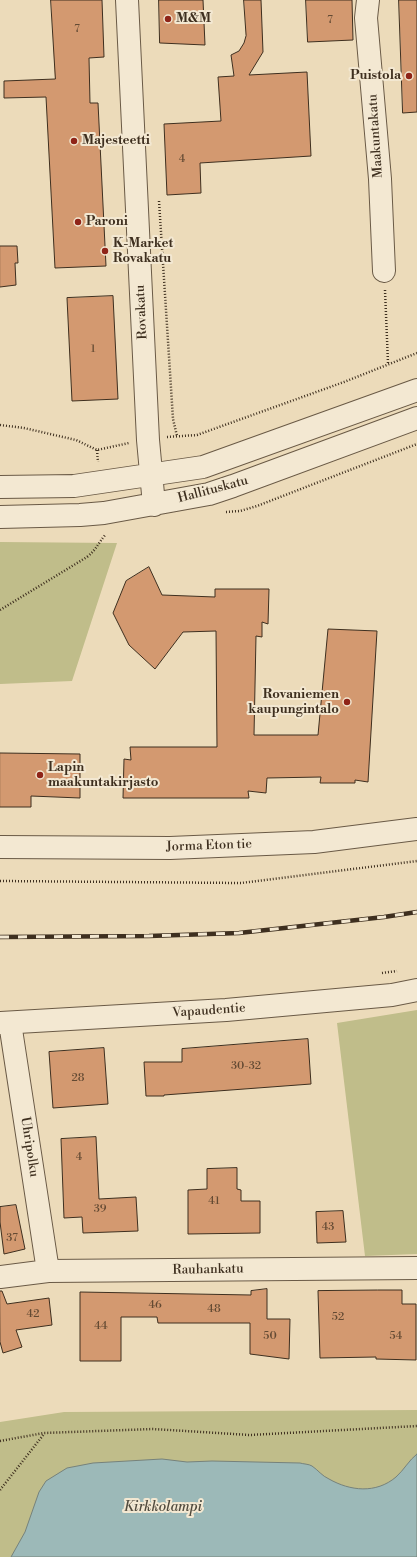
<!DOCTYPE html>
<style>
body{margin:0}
canvas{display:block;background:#ecdbba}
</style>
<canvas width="417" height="1557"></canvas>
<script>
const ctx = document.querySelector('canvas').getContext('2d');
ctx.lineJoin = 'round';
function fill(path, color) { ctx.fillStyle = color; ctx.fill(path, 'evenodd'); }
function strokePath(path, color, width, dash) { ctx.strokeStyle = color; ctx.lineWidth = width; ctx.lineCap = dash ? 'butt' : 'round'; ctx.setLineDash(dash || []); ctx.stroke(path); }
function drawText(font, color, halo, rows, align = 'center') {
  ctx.font = font + ' "Libre Bodoni",serif'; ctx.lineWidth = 4; ctx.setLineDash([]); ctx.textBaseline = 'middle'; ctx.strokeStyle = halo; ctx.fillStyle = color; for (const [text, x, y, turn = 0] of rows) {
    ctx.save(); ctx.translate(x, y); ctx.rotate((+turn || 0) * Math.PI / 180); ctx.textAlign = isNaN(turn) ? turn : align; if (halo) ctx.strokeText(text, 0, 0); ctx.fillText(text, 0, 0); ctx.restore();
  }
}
const green = new Path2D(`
 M0 542 117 543 72 681 0 684Z
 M417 1010V1254L365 1256 337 1023Z
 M417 1410V1557H0V1422L64 1412Z`);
const water = new Path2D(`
 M417 1454V1557H11L25 1532 39 1492 46 1481 67 1468 93 1463 162 1459 187 1462 212 1461 300 1463C303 1464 309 1464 312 1466 318 1470 322 1476 329 1479 350 1491 376 1494 396 1477 404 1470 409 1460 417 1454Z`);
const building = new Path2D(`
 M51 0H102L104 57 89 58 90 103H98L106 266 55 268 46 97 4 98V81L55 79Z
 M159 0H203L205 45 160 43Z
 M244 0H261L263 52 249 75 307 72 311 156 200 163 201 193 167 195 164 124 221 121 218 77 234 76 231 55 239 51 244 43 246 36Z
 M306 0H352L353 40 308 42Z
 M399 0H417V112L403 113Z
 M0 246H17L18 263H15L16 285 0 287Z
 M113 296 118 399 72 401 67 298Z
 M149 567 162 595 215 597V589H269L268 624 262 622V637L256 636 254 735H318L328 629 377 631 368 782 355 780V783H320L321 777 267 778 266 793 248 791 249 798H123L124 759 131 760 130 747H217L216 631 183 632 155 669 129 645 113 613 126 581Z
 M0 753 80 754V798L31 796V807H0Z
 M308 1039 311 1084 164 1095V1096H146L144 1062H182V1049Z
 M104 1048 108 1104 53 1108 49 1052Z
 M96 1137 99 1199 136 1197 138 1231 83 1233 82 1217 64 1218 61 1139Z
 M237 1168V1189L241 1190V1201H260V1233L188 1234V1190L207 1189V1169Z
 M16 1205 25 1249 4 1254 0 1222V1207Z
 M343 1211 346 1242 317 1243 316 1212Z
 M267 1289V1319H290L289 1359 250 1354V1323H158L157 1317H121V1361H80V1292L251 1295V1291Z
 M378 1290H402V1304H416V1360L376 1359V1357L320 1358 318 1291Z
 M0 1291H2L7 1304 49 1298 52 1325 16 1330 22 1347 3 1353 0 1342Z`);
const path = new Path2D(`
 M159 201 173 419 177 436
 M385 290 388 363
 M0 425 24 428 76 440 97 450 129 443
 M167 437 197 435 344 382 417 353
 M97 450 98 462
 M226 512 240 511 257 506 417 444
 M0 610 87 557C97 549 98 543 106 534
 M0 881 241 883 417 861
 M382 973 397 971
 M0 1441 44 1433 153 1429 250 1435 417 1426
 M0 1490 44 1434`);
const minor = new Path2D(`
 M127 0 148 440 154 505
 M368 0 366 18 380 179 384 271
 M0 487 74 486 203 467 417 390
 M0 517 80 515 104 513 209 494 233 486 417 418
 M0 847 170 848 314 842 417 829
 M0 1023 226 1010 392 995 417 990
 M10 1023 48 1271
 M0 1277 48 1271 417 1268`);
const rail = new Path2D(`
 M0 937 149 936 239 933 384 917 417 912`);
const markers = [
 [168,19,4,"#8f2418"],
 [409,76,4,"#8f2418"],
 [74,141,4,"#8f2418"],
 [78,222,4,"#8f2418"],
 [105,251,4,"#8f2418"],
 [347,702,4,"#8f2418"],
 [40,775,4,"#8f2418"]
];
const numberNames = [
 ["7",330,20],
 ["7",77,29],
 ["4",182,159],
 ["1",93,349],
 ["30-32",246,1066],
 ["28",78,1078],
 ["4",79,1157],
 ["41",214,1201],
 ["39",100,1209],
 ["43",328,1227],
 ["37",12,1238],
 ["46",155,1305],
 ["48",214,1309],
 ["42",33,1314],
 ["52",338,1317],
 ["44",101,1326],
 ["50",270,1336],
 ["54",396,1336]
];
const poiNames = [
 ["M&M",176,19],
 ["Puistola",401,76,"right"],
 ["Majesteetti",82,141],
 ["Paroni",86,222],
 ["K-Market",113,244],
 ["Rovakatu",113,259],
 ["Rovaniemen",339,695,"right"],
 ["kaupungintalo",339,710,"right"],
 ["Lapin",48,768],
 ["maakuntakirjasto",48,783]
];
const streetNames = [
 ["Maakuntakatu",376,136,-94],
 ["Rovakatu",142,312,-93],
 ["Hallituskatu",213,490,-15],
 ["Jorma Eton tie",209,846,-2],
 ["Vapaudentie",209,1011,-4],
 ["Uhripolku",29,1147,81],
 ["Rauhankatu",208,1270,-1]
];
const waterNames = [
 ["Kirkkolampi",163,1508]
];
fill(green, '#c0bd8a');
fill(water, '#9cb9b8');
strokePath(water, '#76827b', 1);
fill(building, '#d39970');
strokePath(building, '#3e2f1f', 1);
strokePath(minor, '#6a5a46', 24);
strokePath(path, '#3e2f1f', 2.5, [1, 2]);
strokePath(minor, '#f3e8d2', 22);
strokePath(rail, '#3e2f1f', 4.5);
strokePath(rail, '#f3e8d2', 3, [9]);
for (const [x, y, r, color] of markers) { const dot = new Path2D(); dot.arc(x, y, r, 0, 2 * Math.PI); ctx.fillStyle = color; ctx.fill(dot); strokePath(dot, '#f3e8d2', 1.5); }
drawText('11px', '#634a33', null, numberNames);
drawText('bold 13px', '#3e2f1f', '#f3e8d2', poiNames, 'left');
drawText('13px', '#3e2f1f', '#f3e8d2', streetNames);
drawText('italic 14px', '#514b3e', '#f3e8d2', waterNames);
</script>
